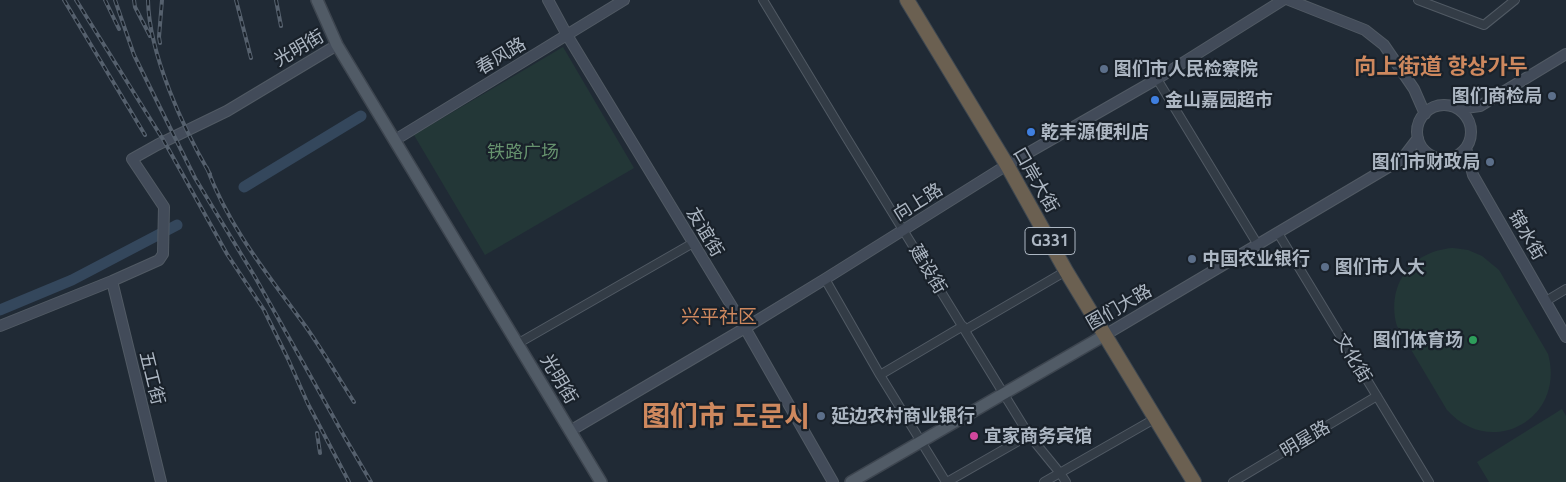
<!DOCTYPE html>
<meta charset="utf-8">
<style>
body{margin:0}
canvas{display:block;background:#202a35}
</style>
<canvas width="1566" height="482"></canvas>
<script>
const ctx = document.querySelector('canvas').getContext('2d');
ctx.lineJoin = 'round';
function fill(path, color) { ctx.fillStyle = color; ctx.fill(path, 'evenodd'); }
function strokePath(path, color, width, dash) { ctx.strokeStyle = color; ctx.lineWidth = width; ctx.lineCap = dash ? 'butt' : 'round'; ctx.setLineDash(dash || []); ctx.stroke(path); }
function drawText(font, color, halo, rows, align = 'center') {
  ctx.font = font + ' Ubuntu,"Noto Sans SC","Noto Sans KR",sans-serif'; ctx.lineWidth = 4.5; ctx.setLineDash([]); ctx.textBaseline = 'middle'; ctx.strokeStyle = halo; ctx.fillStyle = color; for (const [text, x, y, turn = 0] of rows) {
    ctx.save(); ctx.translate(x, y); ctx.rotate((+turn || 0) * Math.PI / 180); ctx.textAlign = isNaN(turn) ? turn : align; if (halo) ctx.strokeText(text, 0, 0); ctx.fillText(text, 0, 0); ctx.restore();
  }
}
const green = new Path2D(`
 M563 47 634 168 485 255 414 135Z
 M1453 248 1468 250 1482 256 1499 270 1548 354C1566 418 1492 460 1447 410L1397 326C1386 285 1411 251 1453 248Z
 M1562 409 1566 416V482H1489L1477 462Z`);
const river = new Path2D(`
 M244 187 361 116
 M0 310 72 280 177 225`);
const street = new Path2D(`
 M763 0 846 137 1029 435 1060 473 1066 482
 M1418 0 1484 25 1515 0
 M1157 79 1258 245
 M1278 233 1429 482
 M825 279 880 375 946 482
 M1546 301 1566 289
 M965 330 1066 271
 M517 344 693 243
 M880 375 963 326
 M947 482 1029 435
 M1044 482 1156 418
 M1233 482 1377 396`);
const secondary = new Path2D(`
 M548 0 567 35 745 328 833 482
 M1289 0 1365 30 1384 45 1414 89 1425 114
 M1417 132a27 27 0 1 1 54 0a27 27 0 1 1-54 0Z
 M1458 109 1480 106 1566 54
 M1418 138 1402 159 1434 157
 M395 140 624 0
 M1466 148 1473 175 1566 337
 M112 281 161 482
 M0 326 112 281 159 260 163 254 164 207 132 159 157 145 227 111 337 45
 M1105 335 1402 159
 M570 431 745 328 825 279 1007 165 1157 79 1283 0`);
const primary = new Path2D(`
 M317 0 337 45 601 482
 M851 482 1105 335`);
const highway = new Path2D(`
 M907 0 1007 165 1066 271 1194 482`);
const rail = new Path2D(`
 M64 0 145 135
 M76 0 164 141 227 254 264 310 288 359 308 404 349 482
 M105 0 119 29
 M115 0 134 55 195 178 255 277 344 436 371 482
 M134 0 135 7 150 36
 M148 0C149 54 183 128 210 174
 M236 0 251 58
 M276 0 281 26
 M160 43 159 37 162 0
 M207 168C229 228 269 276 306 327 323 351 338 377 354 402
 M317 433 320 453`);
const markers = [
 [1104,69,5,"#5c6f8a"],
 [1552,96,5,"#5c6f8a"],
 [1155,100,5,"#3f7fe0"],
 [1031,132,5,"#3f7fe0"],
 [1490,162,5,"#5c6f8a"],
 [1192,259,5,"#5c6f8a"],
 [1325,267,5,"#5c6f8a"],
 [1473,340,5,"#2e9e5b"],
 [821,416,5,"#5c6f8a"],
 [974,436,5,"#d1479c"]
];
const shields = [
 [1050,241,50]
];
const shieldNames = [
 ["G331",1050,241]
];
const streetNames = [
 ["光明街",299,48,-30],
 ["春风路",501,56,-31],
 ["口岸大街",1036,180,60],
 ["向上路",918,202,-32],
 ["友谊街",705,232,59],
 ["锦水街",1527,235,60],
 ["建设街",928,269,59],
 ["图们大路",1119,307,-30],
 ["文化街",1353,358,59],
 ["五工街",152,378,76],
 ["光明街",559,379,59],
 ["明星路",1305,439,-31]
];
const poiNames = [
 ["图们市人民检察院",1114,69],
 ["图们商检局",1542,96,"right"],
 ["金山嘉园超市",1165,100],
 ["乾丰源便利店",1041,132],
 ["图们市财政局",1480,162,"right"],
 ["中国农业银行",1202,259],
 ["图们市人大",1335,267],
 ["图们体育场",1463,340,"right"],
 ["延边农村商业银行",831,416],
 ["宜家商务宾馆",984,436]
];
const parkNames = [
 ["铁路广场",523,152]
];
const neighbourhoodNames = [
 ["兴平社区",719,317]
];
const districtNames = [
 ["向上街道 향상가두",1441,67]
];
const townNames = [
 ["图们市 도문시",726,417]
];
fill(green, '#233737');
strokePath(river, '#34475c', 11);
strokePath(street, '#515a64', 10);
strokePath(secondary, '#515a64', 12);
strokePath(primary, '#3d454f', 14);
strokePath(highway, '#3e4750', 16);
strokePath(street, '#333c46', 8);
strokePath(secondary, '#424b59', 10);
strokePath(primary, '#515b66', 11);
strokePath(highway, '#6b6051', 14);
strokePath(rail, '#55606d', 4);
strokePath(rail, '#19212a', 2, [5.5]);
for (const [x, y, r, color] of markers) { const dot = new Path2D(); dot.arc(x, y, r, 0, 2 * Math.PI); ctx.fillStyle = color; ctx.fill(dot); strokePath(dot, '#19212a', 2); }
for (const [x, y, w] of shields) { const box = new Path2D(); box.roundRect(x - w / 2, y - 13.5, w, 27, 4); ctx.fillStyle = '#19212a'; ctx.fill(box); strokePath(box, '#adb7c3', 1); }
drawText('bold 16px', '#adb7c3', null, shieldNames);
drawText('18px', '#adb7c3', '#19212a', streetNames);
drawText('bold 18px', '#adb7c3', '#19212a', poiNames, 'left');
drawText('18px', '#66926e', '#19212a', parkNames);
drawText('19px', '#ce885e', '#19212a', neighbourhoodNames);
drawText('bold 22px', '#ce885e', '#19212a', districtNames);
drawText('bold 28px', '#ce885e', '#19212a', townNames);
</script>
